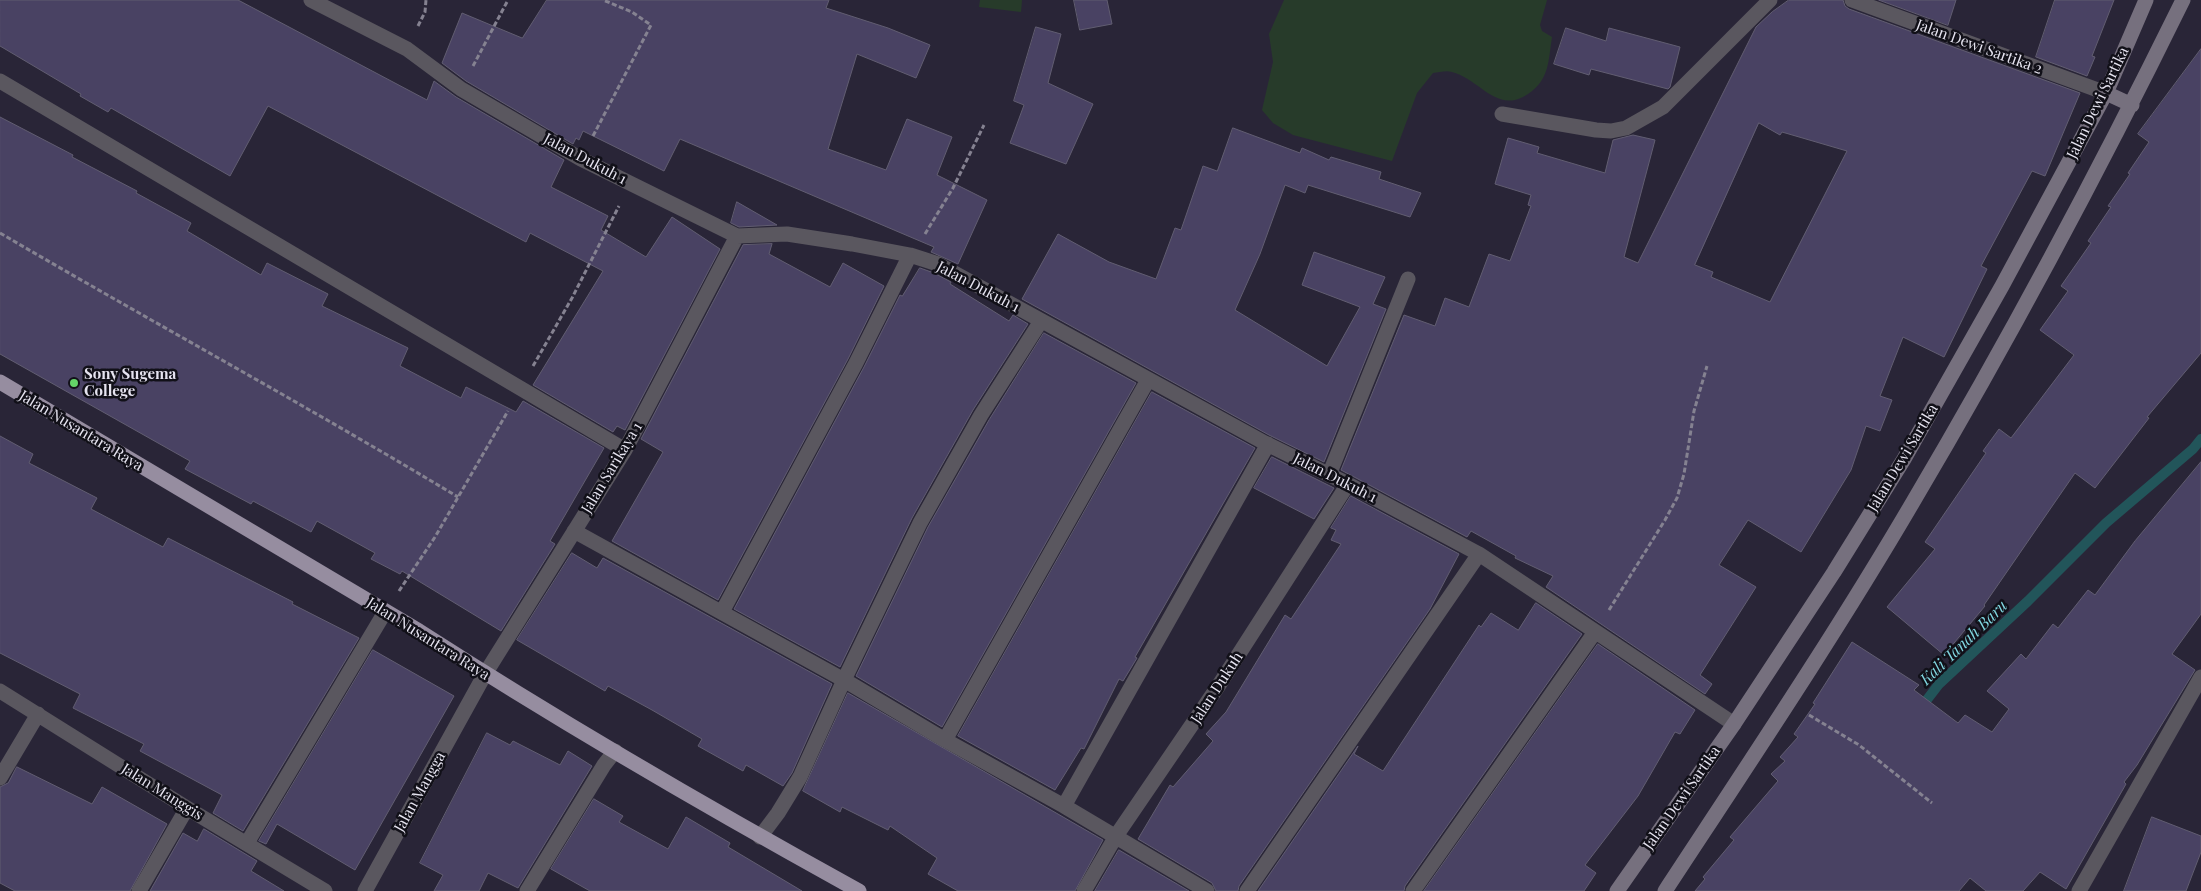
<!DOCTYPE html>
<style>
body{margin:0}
canvas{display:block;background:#292537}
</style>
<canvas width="2201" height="891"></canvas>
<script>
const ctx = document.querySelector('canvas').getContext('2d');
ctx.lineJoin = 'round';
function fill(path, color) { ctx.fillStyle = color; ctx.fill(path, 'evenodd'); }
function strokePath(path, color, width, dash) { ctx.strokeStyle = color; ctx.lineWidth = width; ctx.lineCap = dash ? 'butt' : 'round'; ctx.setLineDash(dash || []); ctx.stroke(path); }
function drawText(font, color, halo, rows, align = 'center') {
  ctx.font = font + ' "Playfair Display",serif'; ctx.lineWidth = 5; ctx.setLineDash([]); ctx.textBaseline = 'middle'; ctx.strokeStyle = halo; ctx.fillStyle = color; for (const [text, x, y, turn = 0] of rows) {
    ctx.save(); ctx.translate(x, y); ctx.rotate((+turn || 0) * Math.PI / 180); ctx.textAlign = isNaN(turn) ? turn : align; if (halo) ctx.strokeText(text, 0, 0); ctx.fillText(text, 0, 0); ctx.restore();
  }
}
const green = new Path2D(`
 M980 0H1022L1021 12 979 7Z
 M1284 0H1547L1540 25 1542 31 1552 37C1548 61 1550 79 1528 94 1497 115 1480 79 1452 72 1447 70 1439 72 1433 73L1417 93 1392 161 1293 135 1273 123 1262 110 1273 62 1269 34Z`);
const stream = new Path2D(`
 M1919 710 1939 684 2028 601 2106 523 2193 449 2201 439`);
const building = new Path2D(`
 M0 0H238L427 100 434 81 456 97 564 160 551 187 608 216 601 230 646 257 672 217 720 249 625 430 617 426 613 432 533 385 603 271 530 233 526 242 268 106 230 176 111 108 108 112 80 96 81 94 0 46Z
 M547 0H829L826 8 888 28 930 45 916 78 857 54 828 149 886 170 907 119 952 137 937 175 987 200 958 264 931 252 934 247 680 139 664 171 583 131 579 140 576 138 573 144 466 81 442 63 462 13 522 38Z
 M1074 0H1107L1112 24 1080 30Z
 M1789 0H1843L1845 6 1849 9 2080 93 2045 176 2032 171 1981 266 1987 269 1944 357 1903 337 1880 396 1892 400 1880 431 1866 426 1851 470 1801 552 1748 520 1719 565 1756 587 1700 675 1712 684 1705 694 1546 587 1553 576 1515 558 1516 556 1471 531 1467 537 1341 470 1404 315 1435 326 1445 298 1469 307 1489 254 1510 261 1531 206 1528 205 1531 195 1495 184 1508 138 1539 147 1537 153 1605 173 1613 140 1633 135 1655 140 1624 257 1638 263 1756 27 1772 12ZM1759 123 1780 135 1782 132 1847 151 1770 302 1711 277 1713 272 1695 265Z
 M1879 0H1956L1948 25Z
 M2055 0H2114L2092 56 2095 57 2087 76 2036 57Z
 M1036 27 1061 34 1048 83 1093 104 1066 164 1010 143 1024 105 1014 101Z
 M1566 28 1606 41 1609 28 1680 47 1670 87 1668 89 1591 69 1589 75 1554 64Z
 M2201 49V353L2147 417 2149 418 2095 488 2075 473 1984 605 1985 606 1944 655 1887 607 1935 549 1925 542 1986 453 1983 451 1999 429 2011 438 2074 355 2040 330 2068 291 2061 286 2091 243 2088 241 2111 207 2108 206 2130 174 2128 173 2149 142 2138 134Z
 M0 117 73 155 72 157 137 191 136 193 191 223 187 231 261 275 267 263 328 294 322 306 408 348 400 366 461 398 466 387 516 412 523 401 604 448 550 541 555 544 501 631 402 571 400 574 371 559 375 553 317 521 311 532 253 501 251 504 185 469 190 461 0 354Z
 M1233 128 1300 153 1302 148 1329 160 1331 157 1381 172 1379 179 1421 193 1410 217 1308 185 1305 193 1285 185 1260 254 1235 310 1327 366 1360 307 1302 285 1314 252 1385 277 1373 304 1386 309 1324 462 1269 435 1022 299 1058 234 1109 262 1156 279 1175 228 1181 230 1203 166 1217 171Z
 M737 202 777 225 739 227 731 223Z
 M772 244 769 254 830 287 843 263 884 286 848 359 718 600 612 541 663 452 641 439 743 245Z
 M920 268 934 273 951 282 950 284 1009 321 1013 315 1028 324 973 410 912 518 840 667 734 609 864 367 900 295 902 296Z
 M1044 333 1136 383 942 727 856 676 928 527 989 420Z
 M1152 392 1255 448 1135 657 1137 658 1123 681 1119 679 1084 749 1081 748 1055 790 958 736Z
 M0 436 33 454 29 463 97 498 91 509 163 547 168 538 293 602 292 604 359 638 243 831 213 813 222 795 140 751 144 744 73 708 80 694 0 653Z
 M1272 457 1334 488 1314 519 1254 488Z
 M2201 462V614L2172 654 2195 670 2137 765 2124 782 2126 784 2066 889 2040 872 2023 891H1986L1970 878 1959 891H1695L1705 879 1703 877 1734 840 1730 837 1778 781 1771 774 1785 761 1780 757 1798 737 1794 734 1815 704 1813 703 1852 642 1919 685 1914 690 1958 723 1965 715 1992 732 2009 709 1987 691 2021 654 2026 659 2053 624 2058 628 2088 590 2095 595 2135 541Z
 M1351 496 1459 554 1430 609 1239 886 1238 891H1216L1212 883 1138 839 1170 785 1173 787 1213 741 1206 734 1226 712 1285 615 1291 619 1341 544 1331 540 1336 530 1331 528Z
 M572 553 597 568 603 558 832 684 792 773 783 786 746 765 743 771 698 746 702 739 652 710 608 686 605 691 517 640Z
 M1536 603 1582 634 1405 886 1404 891H1258L1358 746 1354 754 1383 771 1479 625 1481 627 1491 613 1518 630Z
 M1598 644 1695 710 1680 734 1675 732 1638 796 1585 865 1596 873 1584 891H1424Z
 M373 650 454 696 355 870 277 824 266 844 259 841Z
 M848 693 1103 840 1075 891H958L928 874 937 858 890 826 888 830 842 807 840 812 803 791Z
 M487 733 510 745 513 741 560 765 568 751 592 766 518 888 488 873 479 891H434L443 875 420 863Z
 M17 767 92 804 102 787 167 824 130 891H15L0 883V787L8 783Z
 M594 799 623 816 619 822 668 849 686 817 730 843 728 847 802 891H590L551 869Z
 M2152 817 2201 836V852L2186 891H2124Z
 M204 829 257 861 251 871 284 891H150L183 833 197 841Z
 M1119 850 1189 891H1095Z`);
const path = new Path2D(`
 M418 26 425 12 426 0
 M473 66 508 0
 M593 136 651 25 632 12 603 0
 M0 233C152 322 307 406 458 497
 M925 234 953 188 984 125
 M533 366 572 298 619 206
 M399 591 435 537 508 411
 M1609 610 1665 520 1677 498 1684 474 1694 411 1707 366
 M1809 715 1859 745 1932 803`);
const minor = new Path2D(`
 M311 0 407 49 461 89 581 159 737 236 787 234 852 244 910 255 938 264 1265 443 1348 484 1479 554 1734 724
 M1852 0 2106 93
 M0 81 625 450
 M1502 114 1596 130 1611 131 1626 128 1663 107 1770 0
 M1329 475 1408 279
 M574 531 844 680 945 740 1064 806 1207 891
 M722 612 856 363 910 255
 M485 674 625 450 737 236
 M0 691 187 808 325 891
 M945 740 1148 380
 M0 778 38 714
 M1064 806 1268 444
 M760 837 778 813 800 777 844 680 920 523 981 415 1041 321
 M247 843 385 612
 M139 891 187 808
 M527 891 604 765 615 751
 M1084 891 1116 836 1219 685 1348 484
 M1247 891 1479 554
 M1413 891 1595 632
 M2079 891 2201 677`);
const tertiary = new Path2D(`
 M365 891 485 674`);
const secondary = new Path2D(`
 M2106 93 2132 105
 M1617 891 1734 724 1834 572 1904 459 2002 286 2106 93 2146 0
 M1665 891C1749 763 1835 635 1913 502 2010 338 2099 171 2183 0`);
const trunk = new Path2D(`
 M0 382 419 631C562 723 710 809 859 891`);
const markers = [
 [74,383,5,"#64d468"]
];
const streetNames = [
 ["Jalan Dewi Sartika 2",1979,47,20],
 ["Jalan Dewi Sartika",2098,103,-64],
 ["Jalan Dukuh 1",585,159,28],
 ["Jalan Dukuh 1",978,287,28],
 ["Jalan Nusantara Raya",81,431,31],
 ["Jalan Dewi Sartika",1903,458,-59],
 ["Jalan Sarikaya 1",612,468,-59],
 ["Jalan Dukuh 1",1335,478,27],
 ["Jalan Nusantara Raya",428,639,32],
 ["Jalan Dukuh",1217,688,-57],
 ["Jalan Manggis",162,792,32],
 ["Jalan Mangga",420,792,-61],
 ["Jalan Dewi Sartika",1682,798,-55]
];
const poiNames = [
 ["Sony Sugema",84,374],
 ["College",84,391]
];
const waterNames = [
 ["Kali Tanah Baru",1964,643,-44]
];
fill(green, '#273b2a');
strokePath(stream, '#22555a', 10);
fill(building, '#494263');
strokePath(building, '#615d71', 1);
strokePath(path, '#858291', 3, [5, 2.5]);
strokePath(minor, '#5a575f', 15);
strokePath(tertiary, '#5a575f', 15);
strokePath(secondary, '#76707e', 15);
strokePath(trunk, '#968da0', 15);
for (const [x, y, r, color] of markers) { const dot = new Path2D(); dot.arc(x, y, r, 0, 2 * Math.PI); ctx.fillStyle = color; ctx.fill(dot); strokePath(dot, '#111018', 2); }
drawText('15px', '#e6e4f0', '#111018', streetNames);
drawText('bold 15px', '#e6e4f0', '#111018', poiNames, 'left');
drawText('italic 16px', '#80d6e0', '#111018', waterNames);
</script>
